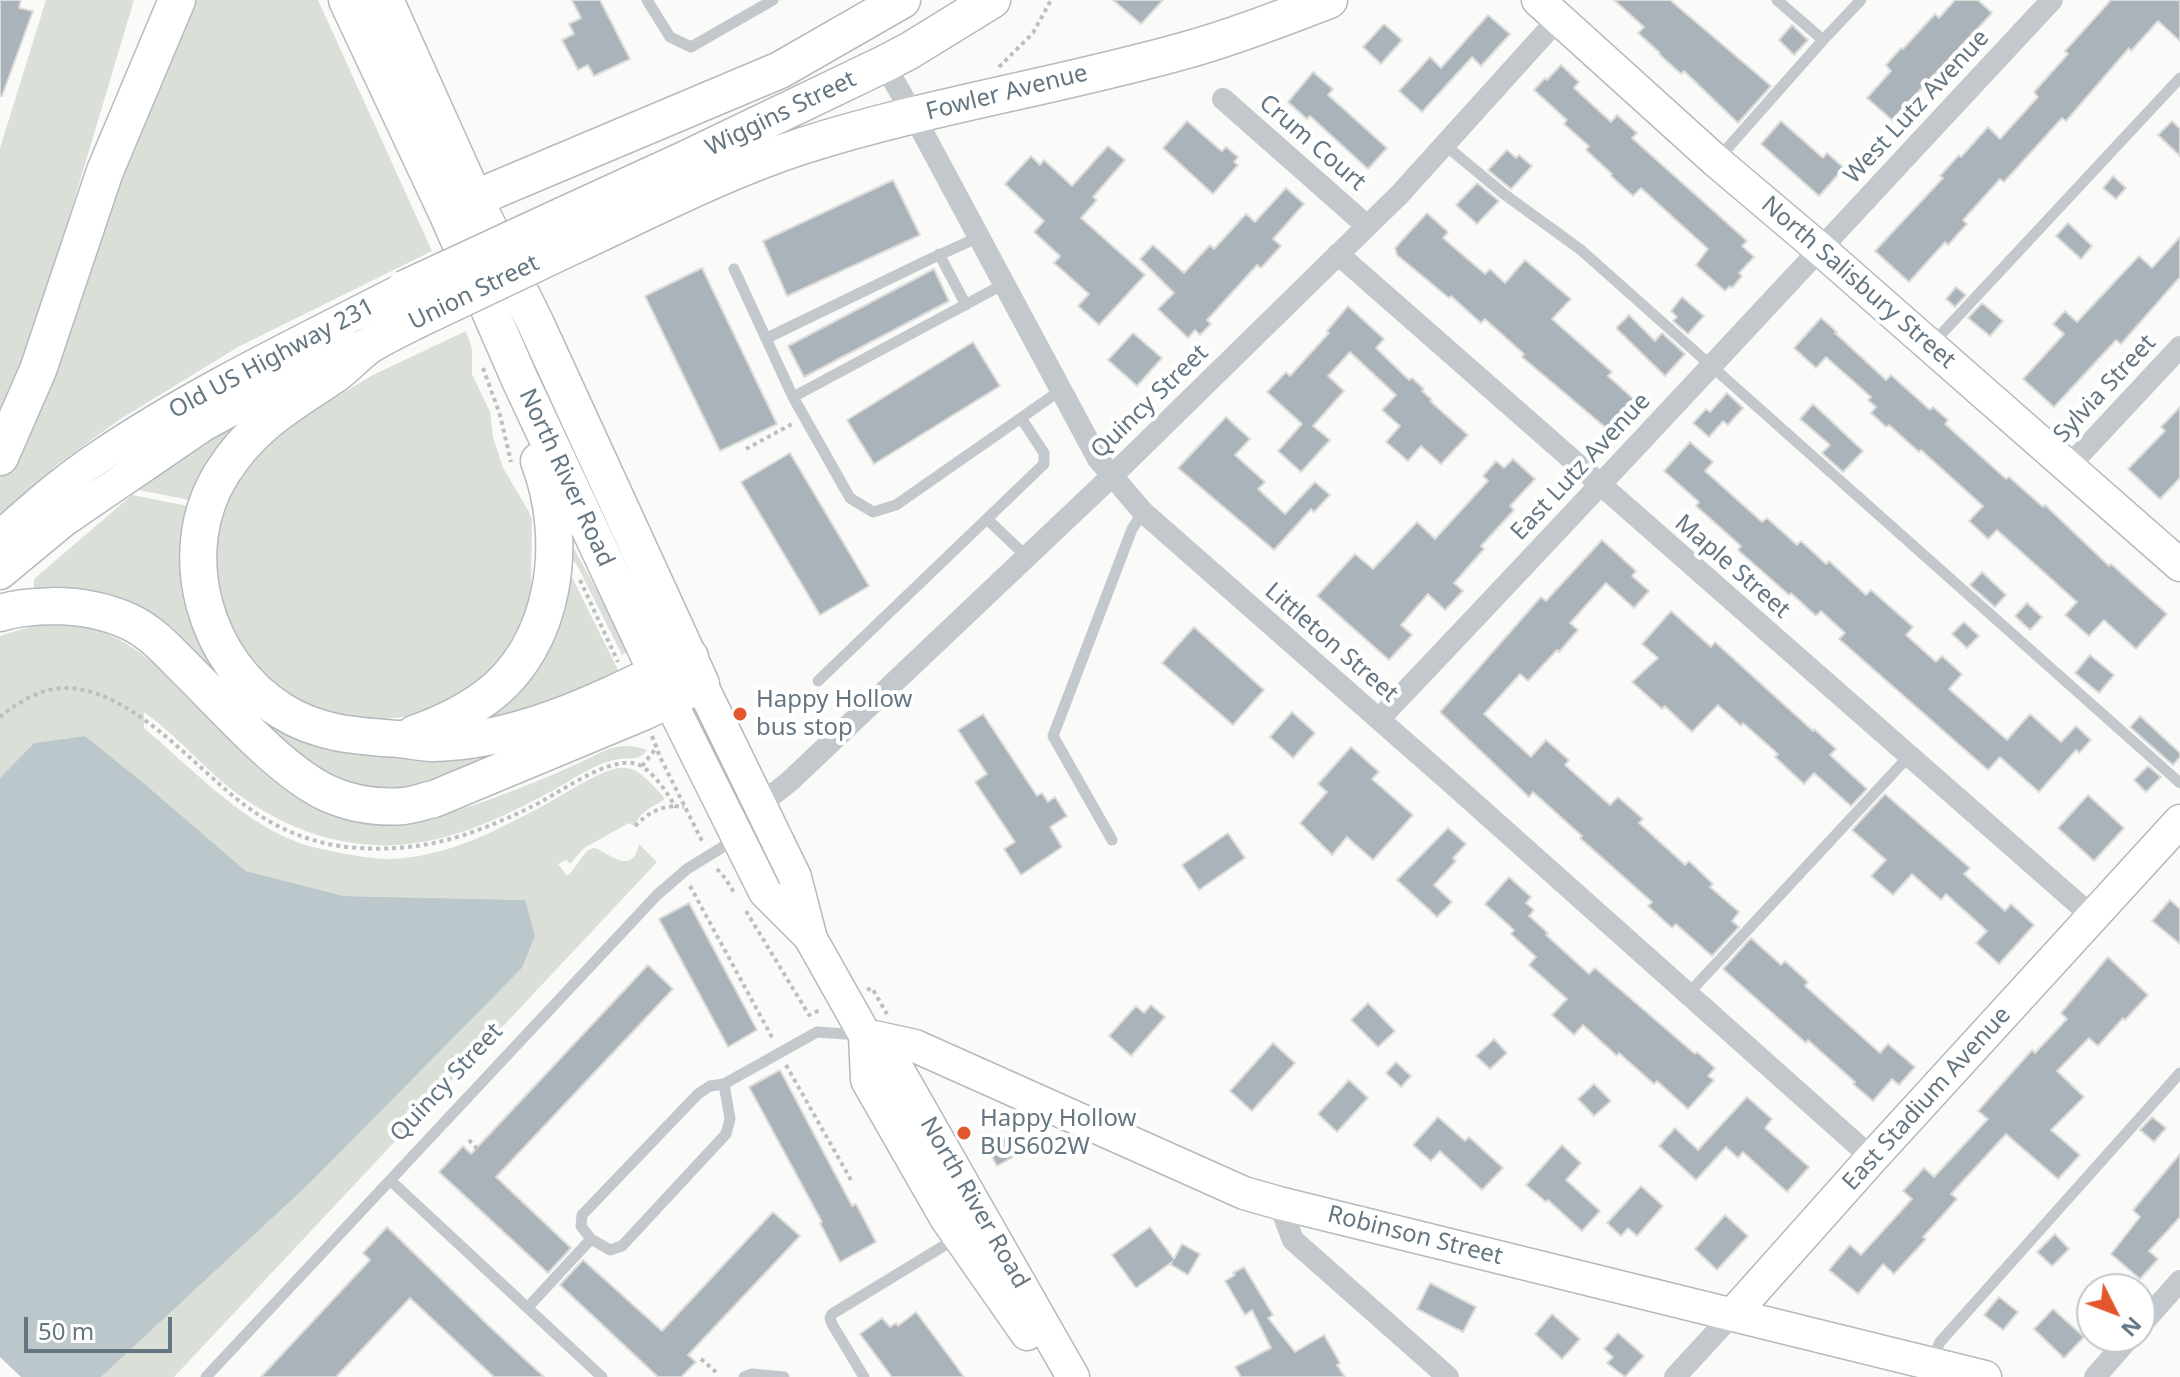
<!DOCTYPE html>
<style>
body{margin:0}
#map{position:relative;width:2180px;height:1377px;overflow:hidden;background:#fafaf8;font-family:"Noto Sans",sans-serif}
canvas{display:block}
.north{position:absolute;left:2076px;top:1273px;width:80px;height:80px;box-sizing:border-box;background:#fff;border:2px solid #c1c8cd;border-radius:50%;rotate:132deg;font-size:22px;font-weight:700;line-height:32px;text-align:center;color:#657683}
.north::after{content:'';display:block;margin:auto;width:28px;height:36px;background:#e4572e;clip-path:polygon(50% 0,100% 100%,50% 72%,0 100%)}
.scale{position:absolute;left:24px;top:1317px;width:148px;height:36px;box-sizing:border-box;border:4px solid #657683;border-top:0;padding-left:10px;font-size:24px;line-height:28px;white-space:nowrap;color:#657683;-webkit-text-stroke:6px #fff;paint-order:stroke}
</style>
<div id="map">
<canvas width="2180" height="1377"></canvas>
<div class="north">N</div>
<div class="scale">50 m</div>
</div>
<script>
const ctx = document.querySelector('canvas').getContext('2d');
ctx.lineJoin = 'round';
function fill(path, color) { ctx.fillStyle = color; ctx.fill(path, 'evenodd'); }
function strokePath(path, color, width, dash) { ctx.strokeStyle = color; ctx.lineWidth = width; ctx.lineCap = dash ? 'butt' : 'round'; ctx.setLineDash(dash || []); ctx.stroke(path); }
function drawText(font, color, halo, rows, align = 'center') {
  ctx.font = font + ' "Noto Sans",sans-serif'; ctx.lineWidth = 8; ctx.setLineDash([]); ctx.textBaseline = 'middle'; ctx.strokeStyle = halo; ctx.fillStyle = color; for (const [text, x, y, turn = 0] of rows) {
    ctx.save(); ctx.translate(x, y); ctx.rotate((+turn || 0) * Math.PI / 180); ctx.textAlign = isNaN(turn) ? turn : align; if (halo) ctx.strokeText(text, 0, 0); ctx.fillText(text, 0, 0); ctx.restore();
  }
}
const green = new Path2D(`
 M46 0H134L56 261 10 395 0 417V148Z
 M189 0H318L432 251 238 347 119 420 53 468 51 476 0 517V477L26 434Z
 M466 331 472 349V374L490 412 493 437 503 468 528 510 532 520 531 592 521 622 507 650 482 680 451 702 413 716 384 719 343 717 317 710 279 690 241 651 215 585 219 526 237 481 262 449 302 417 373 375Z
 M228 427 232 430 194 501 134 489Z
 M132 495 193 507 214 668 211 671 34 592V579Z
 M571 543 630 651 622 655 579 569 575 562 570 560Z
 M569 571 619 672 543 703 490 719 488 717Z
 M35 625C59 625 84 624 107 634 137 646 161 669 184 692 238 746 295 822 379 824 412 825 443 815 474 805 520 789 564 771 608 749 623 745 633 745 647 750 639 762 626 757 614 760 593 765 573 779 554 790 518 809 477 830 437 839 361 857 291 835 231 789 201 765 175 734 144 712V728C190 767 238 818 294 841 306 846 322 849 335 852 353 855 371 859 389 859 446 858 500 829 548 803 568 792 597 772 619 768 638 765 651 784 663 796L664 800C652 807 639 812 635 826L629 823 584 848 570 864 566 860 558 864 567 876C576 869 583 851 593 848 602 846 632 881 639 844L657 862 174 1377H101L311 1182 522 968 535 936 524 900 344 896 246 871 146 785 85 736 34 743 0 778V636Z
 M267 721 514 748 407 791 353 787 303 760 265 723Z`);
const water = new Path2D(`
 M85 736 146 785 246 871 344 896 525 900 535 936 522 968 311 1182 101 1377H21L0 1357V778L34 743Z`);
const building = new Path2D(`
 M0 0H21L19 8 33 11 2 96H0Z
 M572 0H600L630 59 594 76 588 65 578 70 562 40 574 34 569 24 581 18Z
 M1113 0H1163L1141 24Z
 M1614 0H1670L1771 86 1738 123 1684 71 1681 74 1659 54 1660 53 1638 33 1644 27Z
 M1955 0H1978L1992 13 1892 120 1867 98 1891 71 1886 65 1901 48 1903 49 1935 14 1939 18Z
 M2111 0H2180V41L2158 21 2131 51 2129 48 2066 121 2062 118 2004 182 2000 179 1963 220 1967 224 1948 245 1945 242 1909 282 1875 251 1943 178 1940 176 1959 155 1961 157 1988 127 2000 139 2038 97 2034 92 2068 54 2065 51Z
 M1488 15 1510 34 1481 66 1472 57 1422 112 1399 91 1430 57 1441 68Z
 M1384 24 1402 40 1381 64 1363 47Z
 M1792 25 1808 40 1794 55 1779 40Z
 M1561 65 1579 82 1574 88 1611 122 1617 115 1637 133 1632 138 1747 241 1742 246 1754 257 1739 273 1742 276 1732 288 1730 286 1725 291 1696 265 1708 249 1641 188 1633 196 1611 176 1612 174 1586 150 1589 146 1564 124 1567 120 1534 90 1545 78 1547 80Z
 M1313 72 1333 89 1328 95 1387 148 1368 169 1310 116 1307 119 1288 102Z
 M1187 121 1219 149 1222 151 1226 147 1238 157 1234 162 1238 165 1213 194 1163 148Z
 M1781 121 1823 158 1827 153 1844 168 1819 196 1761 144Z
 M2172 121 2180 129V156L2158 135Z
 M1108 146 1125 160 1093 197 1097 200 1081 218 1145 275 1099 325 1078 306 1089 294 1054 263 1060 256 1034 232 1044 221 1005 184 1031 156 1040 165 1044 160 1072 186Z
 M1507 150 1516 158 1519 155 1532 166 1511 189 1488 170Z
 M2113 176 2126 188 2116 199 2103 188Z
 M893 180 920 235 787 296 763 241Z
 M1477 183 1499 201 1477 224 1456 205Z
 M1286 188 1304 204 1273 239 1281 246 1261 268 1257 265 1207 320 1211 324 1200 335 1195 330 1188 338 1158 309 1174 293 1140 259 1153 245 1184 273 1210 245 1214 249 1246 214 1255 222Z
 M1427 213 1448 232 1443 238 1485 274 1490 269 1505 283 1525 260 1571 299 1552 319 1612 372 1608 376 1639 404 1612 433 1522 357 1524 354 1485 319 1481 323 1451 296 1449 298 1397 255 1395 248Z
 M2068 223 2092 246 2081 259 2056 236Z
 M2180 237V277L2121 344 2116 340 2054 407 2023 379 2064 334 2053 324 2065 311 2077 322 2139 256 2152 268Z
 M702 268 777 424 720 451 645 296Z
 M934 269 949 301 804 377 788 346Z
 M1956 287 1966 295 1955 307 1946 299Z
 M1682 297 1704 316 1688 334 1673 321 1677 317 1671 311Z
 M1982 303 2003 321 1990 336 1968 318Z
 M1348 306 1384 339 1376 348 1409 380 1412 378 1424 389 1422 391 1432 400 1430 401 1468 435 1441 464 1421 446 1408 461 1386 442 1400 426 1382 410 1396 395 1350 352 1328 376 1344 391 1313 426 1330 440 1301 472 1278 451 1302 424 1267 392 1286 372 1290 376 1329 333 1327 331Z
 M1629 315 1655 341 1662 333 1685 354 1665 376 1616 328Z
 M1821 318 1837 332 1835 333 1886 380 1891 375 1930 410 1933 407 1948 420 1945 424 2006 479 2009 477 2043 507 2045 505 2109 566 2111 564 2167 614 2136 649 2104 620 2089 636 2065 615 2077 602 1997 530 1988 539 1969 521 1983 506 1921 450 1919 452 1889 425 1886 427 1871 413 1876 407 1868 400 1871 397 1826 357 1816 368 1794 348Z
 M1133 333 1162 358 1137 386 1108 360Z
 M973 342 1000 386 874 464 847 420Z
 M1727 393 1743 408 1728 425 1723 421 1709 437 1693 423 1706 409 1710 412Z
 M1813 404 1863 451 1843 472 1822 453 1830 445 1800 419Z
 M2180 407V478L2160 499 2128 469 2165 431 2161 427Z
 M1226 417 1250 439 1235 455 1265 482 1258 489 1285 514 1315 482 1330 495 1314 512 1311 509 1274 550 1178 468Z
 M1690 442 1713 462 1705 471 1762 522 1767 518 1797 545 1801 541 1826 564 1829 561 1866 595 1871 590 1913 627 1906 635 1936 662 1942 656 1962 674 1949 689 2007 740 2030 714 2061 742 2076 726 2091 740 2079 753 2076 750 2039 792 2000 757 1988 770 1839 639 1845 633 1821 611 1816 616 1791 593 1789 595 1738 550 1741 546 1696 506 1699 502 1664 471Z
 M790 453 869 586 820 615 741 482Z
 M1513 459 1535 479 1510 506 1514 510 1481 546 1484 549 1454 583 1463 591 1445 610 1428 594 1401 625 1412 635 1389 660 1317 596 1355 554 1373 569 1417 522 1435 539 1488 481 1483 476 1496 461 1504 468Z
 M1602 540 1636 571 1632 576 1649 591 1634 608 1606 583 1570 623 1578 630 1559 652 1557 650 1528 681 1520 674 1484 714 1531 757 1546 740 1569 760 1565 765 1610 805 1618 797 1643 819 1639 823 1685 865 1689 861 1713 884 1710 887 1739 912 1732 921 1739 927 1712 956 1676 924 1672 928 1648 906 1652 902 1580 838 1582 836 1533 792 1529 797 1440 712 1541 597 1546 601Z
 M1982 572 2006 595 1995 607 1970 585Z
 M2027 603 2042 617 2030 630 2015 616Z
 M1671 611 1711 647 1715 642 1813 731 1814 729 1836 749 1830 755 1867 789 1851 806 1814 773 1804 784 1775 757 1778 754 1743 723 1741 726 1718 705 1692 732 1665 706 1662 709 1632 682 1658 658 1642 644Z
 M1964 622 1979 636 1967 648 1952 634Z
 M1194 627 1264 690 1233 725 1162 663Z
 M2090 655 2114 675 2099 693 2075 673Z
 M1292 712 1315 733 1293 758 1270 737Z
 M983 714 1037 796 1042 793 1048 802 1055 797 1067 816 1050 827 1062 847 1021 875 1004 849 1015 842 975 782 987 774 958 730Z
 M2140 716 2180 753V757L2173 765 2130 727Z
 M1351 747 1379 772 1372 779 1413 815 1373 860 1347 837 1332 855 1300 823 1327 792 1318 784Z
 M2148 766 2161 777 2146 792 2134 780Z
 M1885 794 1970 868 1964 874 2005 911 2011 904 2034 925 1999 964 1976 943 1987 931 1946 894 1941 900 1912 874 1893 895 1871 876 1886 860 1852 830Z
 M2088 795 2124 828 2094 861 2058 828Z
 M1448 828 1466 844 1453 858 1456 861 1434 885 1452 902 1437 917 1397 880Z
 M1228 833 1245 858 1199 890 1182 865Z
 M1509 877 1531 897 1526 903 1534 910 1529 916 1548 933 1546 935 1589 974 1595 968 1695 1054 1697 1052 1715 1068 1708 1076 1714 1080 1688 1109 1657 1081 1654 1084 1619 1053 1617 1056 1583 1025 1574 1035 1552 1015 1567 999 1529 965 1536 957 1511 934 1514 930 1485 904Z
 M2170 900 2180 909V944L2152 921Z
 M689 903 757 1030 728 1047 659 919Z
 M1751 938 1781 965 1785 961 1808 982 1805 986 1880 1053 1888 1044 1915 1067 1899 1085 1892 1079 1873 1101 1853 1084 1855 1082 1808 1040 1806 1043 1723 969Z
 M2108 957 2148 995 2125 1020 2123 1018 2098 1046 2089 1038 2057 1071 2084 1097 2051 1130 2080 1155 2058 1179 2006 1134 1951 1194 1957 1199 1923 1237 1926 1239 1894 1274 1883 1264 1858 1294 1829 1270 1850 1245 1861 1255 1912 1199 1903 1191 1924 1168 1934 1177 1988 1119 1978 1111 2032 1050 2035 1053 2067 1019 2061 1013Z
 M648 965 673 989 496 1177 571 1248 548 1273 439 1172 463 1146 471 1154Z
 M1368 1003 1395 1031 1378 1047 1351 1020Z
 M1151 1005 1165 1017 1131 1056 1109 1036 1136 1006 1144 1013Z
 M1494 1039 1507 1053 1490 1069 1476 1056Z
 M1273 1043 1295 1063 1252 1111 1230 1091Z
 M1396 1062 1411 1076 1401 1087 1386 1073Z
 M780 1070 852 1206 856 1204 876 1242 840 1262 820 1223 822 1222 749 1087Z
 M1349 1080 1368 1098 1337 1132 1318 1114Z
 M1594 1084 1611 1101 1594 1116 1578 1099Z
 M1747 1097 1772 1119 1765 1128 1809 1167 1787 1192 1743 1152 1738 1158 1726 1147 1696 1180 1659 1146 1675 1128 1698 1150Z
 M1438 1117 1465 1141 1469 1137 1503 1168 1482 1190 1440 1151 1431 1161 1413 1145Z
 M2152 1117 2166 1128 2154 1142 2140 1130Z
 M1017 1131 1027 1149 997 1166 987 1148Z
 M1562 1145 1581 1163 1566 1180 1600 1211 1582 1231 1548 1200 1546 1202 1526 1185Z
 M2180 1154V1217L2149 1251 2158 1259 2140 1279 2111 1254 2140 1217 2133 1210Z
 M1641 1186 1663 1206 1637 1236 1628 1228 1621 1236 1607 1223Z
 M773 1212 800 1236 688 1355 696 1362 681 1377H658L560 1285 583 1260 662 1331Z
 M1725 1215 1748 1236 1717 1270 1695 1249Z
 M387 1227 491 1328 544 1377H494L410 1298 336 1377H261L370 1260 363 1253Z
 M1150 1227 1174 1259 1182 1244 1200 1254 1188 1275 1170 1264 1172 1262 1136 1288 1112 1255Z
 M2055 1234 2069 1249 2052 1266 2037 1252Z
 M1244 1267 1273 1315 1268 1318 1295 1352 1324 1335 1340 1363 1337 1365 1345 1377H1241L1235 1367 1271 1348 1252 1310 1245 1315 1225 1281 1235 1275 1233 1273Z
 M1430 1283 1476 1307 1463 1332 1417 1309Z
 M1999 1297 2018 1312 2003 1330 1984 1315Z
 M2053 1309 2084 1337 2064 1358 2034 1329Z
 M916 1312 951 1359 964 1377H892L860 1334 882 1318 890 1327 896 1323 898 1326Z
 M1552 1314 1580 1339 1562 1359 1535 1334Z
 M1618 1333 1644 1356 1625 1377 1607 1363 1613 1357 1604 1349Z`);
const path = new Path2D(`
 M999 67 1033 33 1051 0
 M483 368 500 415 511 462
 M746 449 792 424
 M580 580 618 662
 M0 717C14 705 35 692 54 689 124 678 195 769 246 806 275 828 311 843 347 847 416 854 467 838 529 808 557 795 603 759 633 763 649 765 667 792 675 806L684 807
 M652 736 660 757 703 843
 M642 766 657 747
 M635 826C647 814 658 807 675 806
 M717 869 725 878 735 894
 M690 886 773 1039
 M746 911 809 1015 822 1009
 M867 990 872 988 887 1014
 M786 1065 851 1180
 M469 1140 480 1152
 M701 1359 716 1372`);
const lane = new Path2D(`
 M647 0 670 37 691 47 773 0
 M1777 0 1823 40
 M1445 145 1504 194 1581 250 2180 783
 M1717 160 1823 40 1861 0
 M939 254 966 305
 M734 269 793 397 850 498 873 512 896 505 1061 390
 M767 338 926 261 979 237
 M1932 344 2180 78
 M793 397 1004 284
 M987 519 1027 557
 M818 681 1044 464V453L1021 418
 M1112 840 1053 736 1132 529 1143 512
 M1688 994 1909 756
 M724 1084 730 1119 726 1134 622 1246 610 1250 591 1239 581 1226 582 1215 698 1094 710 1086 724 1084 817 1032 859 1035
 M391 1181 602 1377
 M528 1307 591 1239
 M1932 1359 1940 1342 2180 1073
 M206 1377 657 895 687 869 734 840
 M744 1377 752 1374 784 1377
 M864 1377 832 1324 830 1318 832 1314 955 1239`);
const street = new Path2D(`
 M884 64 914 116 1098 459 1143 512 1456 787 1872 1158
 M1223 99 1367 226
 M1338 254 2093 917
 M2069 466 2180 347
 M1379 719C1606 481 1828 240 2052 0
 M760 805 790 781 1112 476 1400 194 1559 18
 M1279 1203 1293 1240 1448 1377
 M2140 1326 2180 1281
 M1675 1377 1733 1314
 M2095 1377 2130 1337`);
const secondary = new Path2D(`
 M1538 0 1716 161 1820 249 2180 565
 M0 537C32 509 64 480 99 457 195 392 301 342 404 289
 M0 573 64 520 203 425 332 355 365 346
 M701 684 795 877 811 939 865 1035 898 1070 1073 1377
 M669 699 765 892 809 936
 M865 1035 915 1046 1244 1193 1279 1203 1985 1377
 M865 1035 867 1080 946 1218 1027 1334
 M1733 1314 1872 1158 2180 821`);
const primary = new Path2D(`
 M347 0 448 215 520 380 666 692
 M456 210 495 190 780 70 902 0
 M564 215 686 159 884 64 909 51 992 0
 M579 243C652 209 725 171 802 146 930 105 1067 85 1197 47 1242 34 1285 17 1329 0
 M419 319C403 327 386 335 371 344 357 353 347 366 334 375 288 406 252 425 222 473 172 552 205 664 282 711 318 734 357 736 398 739 410 740 422 743 434 743 525 741 609 696 690 657
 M0 457 38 370 105 171 177 0
 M0 613C18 607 35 607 54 606 80 606 106 611 130 622 153 633 169 652 186 669 224 706 280 771 327 793 351 804 379 808 404 806 414 805 424 801 434 799L643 712 701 684 535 322 475 200 385 0
 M414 734C439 725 463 714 485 698 557 646 569 539 539 461`);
const primaryBridge = new Path2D(`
 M404 289 564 215
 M419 319 579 243`);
const markers = [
 [740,714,8,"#e4572e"],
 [964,1133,8,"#e4572e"]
];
const streetNames = [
 ["Fowler Avenue",1007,93,-14],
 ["West Lutz Avenue",1917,107,-47],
 ["Wiggins Street",781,114,-26],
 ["Crum Court",1312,143,41],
 ["North Salisbury Street",1858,283,41],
 ["Union Street",474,293,-26],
 ["Old US Highway 231",272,359,-28],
 ["Sylvia Street",2105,389,-47],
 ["Quincy Street",1150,402,-44],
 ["East Lutz Avenue",1581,467,-47],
 ["North River Road",566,478,65],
 ["Maple Street",1732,567,41],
 ["Littleton Street",1331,643,41],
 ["Quincy Street",447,1083,-47],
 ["East Stadium Avenue",1927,1099,-48],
 ["North River Road",974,1203,60],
 ["Robinson Street",1415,1236,14]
];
const poiNames = [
 ["Happy Hollow",756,700],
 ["bus stop",756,728],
 ["Happy Hollow",980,1119],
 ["BUS602W",980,1147]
];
fill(green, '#dadfd7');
fill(water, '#bbc7cb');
fill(building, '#aab3b9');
strokePath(building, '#dcdcda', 2);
strokePath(secondary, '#b3babf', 35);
strokePath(primary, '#b5babe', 39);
strokePath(path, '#bbbfc2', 4, [4, 4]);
strokePath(lane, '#c3c8cc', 11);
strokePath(street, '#c3c8cc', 22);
strokePath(secondary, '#fff', 32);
strokePath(primary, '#fff', 36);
strokePath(primaryBridge, '#b5babe', 39, []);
strokePath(primaryBridge, '#fff', 36);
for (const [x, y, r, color] of markers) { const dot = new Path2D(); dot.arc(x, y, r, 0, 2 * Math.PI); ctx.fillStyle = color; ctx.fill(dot); strokePath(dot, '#fff', 3); }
drawText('24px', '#657683', '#fff', streetNames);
drawText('24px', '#657683', '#fff', poiNames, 'left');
</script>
